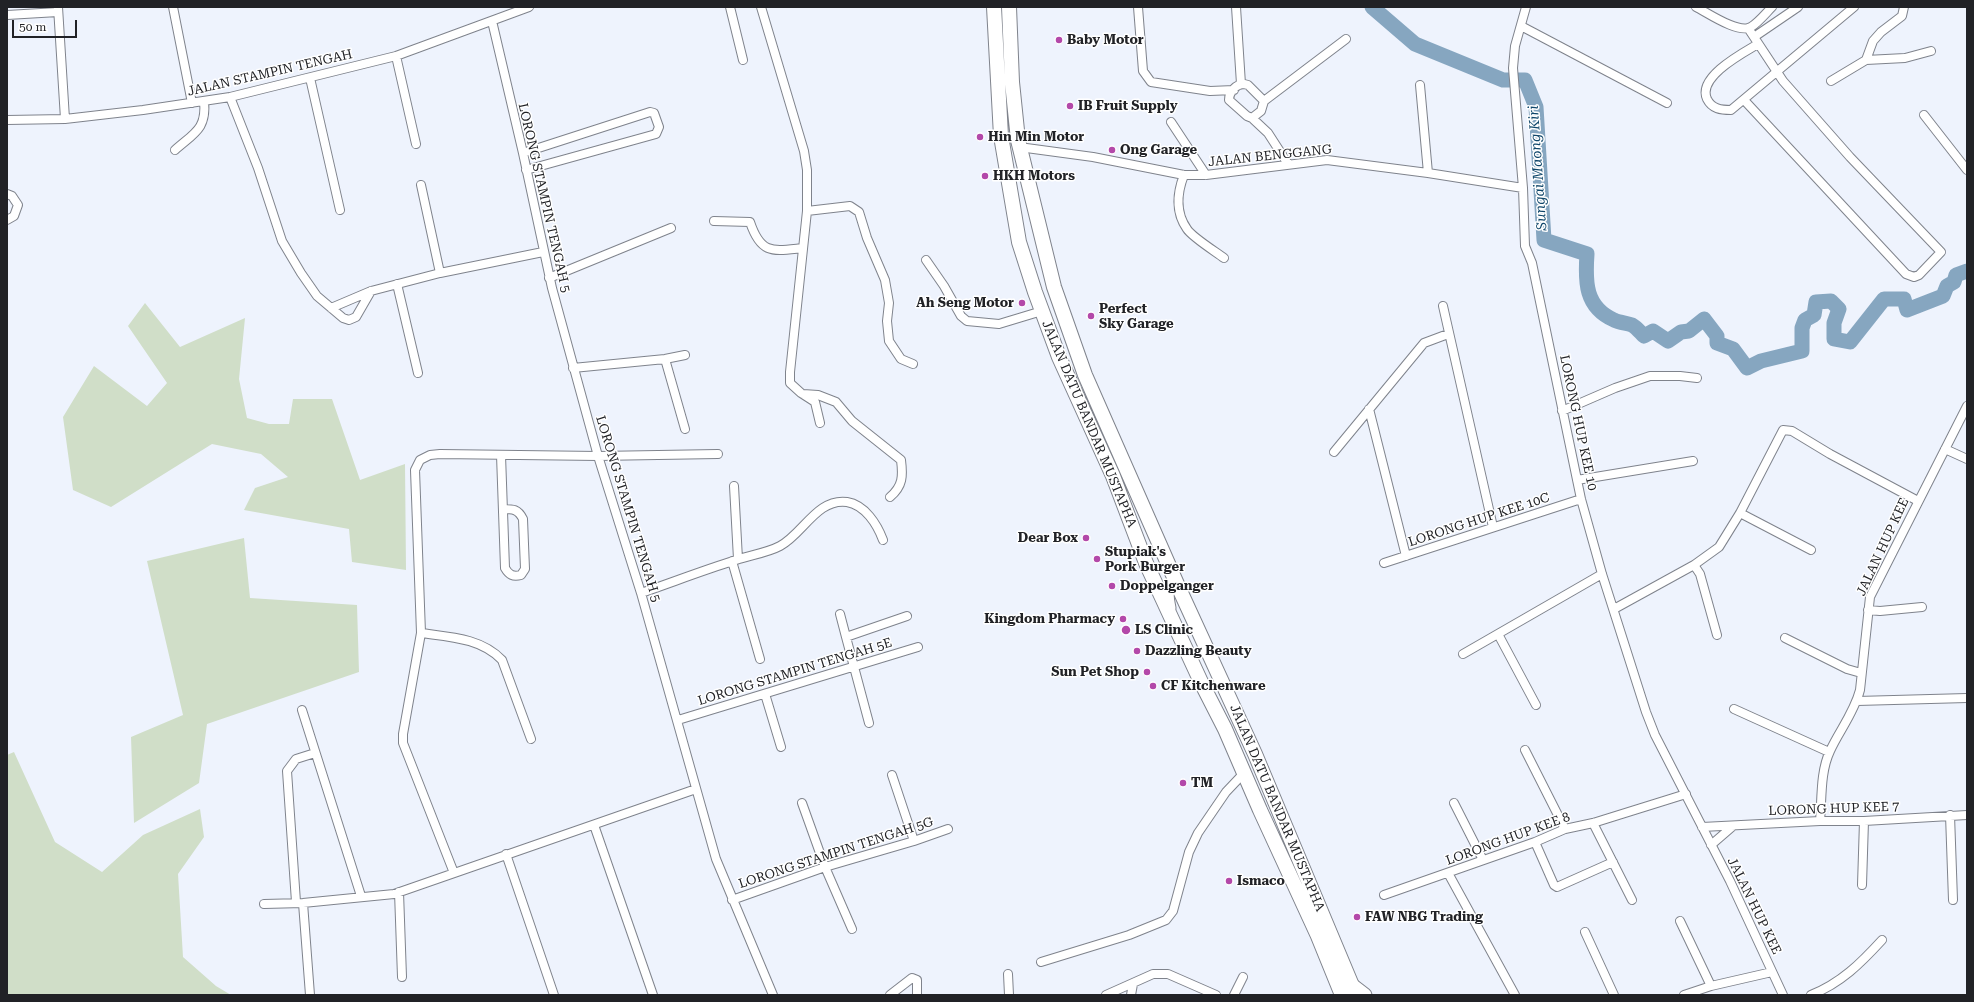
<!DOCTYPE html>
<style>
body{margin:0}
#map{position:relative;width:1974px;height:1002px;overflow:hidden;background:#eef3fd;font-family:"Roboto Serif",serif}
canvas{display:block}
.frame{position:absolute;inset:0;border:8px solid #212226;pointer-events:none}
.scale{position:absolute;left:12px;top:20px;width:65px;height:18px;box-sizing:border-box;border:2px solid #212226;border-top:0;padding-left:5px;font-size:12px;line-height:14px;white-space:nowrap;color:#212226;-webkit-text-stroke:3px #fff;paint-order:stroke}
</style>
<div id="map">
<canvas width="1974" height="1002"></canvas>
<div class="frame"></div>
<div class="scale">50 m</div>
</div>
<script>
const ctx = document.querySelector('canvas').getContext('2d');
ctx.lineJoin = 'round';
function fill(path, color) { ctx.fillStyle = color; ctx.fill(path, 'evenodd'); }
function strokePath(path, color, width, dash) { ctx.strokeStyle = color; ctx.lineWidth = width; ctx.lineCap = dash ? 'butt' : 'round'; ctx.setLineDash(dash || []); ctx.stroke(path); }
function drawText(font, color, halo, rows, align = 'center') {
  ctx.font = font + ' "Roboto Serif",serif'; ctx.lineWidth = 3; ctx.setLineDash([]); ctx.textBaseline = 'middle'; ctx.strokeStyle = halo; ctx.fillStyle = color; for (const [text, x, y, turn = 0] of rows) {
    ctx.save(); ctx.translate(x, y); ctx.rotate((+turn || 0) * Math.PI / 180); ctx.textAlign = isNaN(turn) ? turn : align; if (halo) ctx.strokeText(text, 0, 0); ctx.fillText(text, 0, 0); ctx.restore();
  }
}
const green = new Path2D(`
 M145 303 180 347 245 318 239 379 247 418 269 424H289L293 399H332L360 480 405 464 406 570 352 562 349 529 244 510 255 488 288 477 261 454 212 444 111 507 73 490 63 417 94 366 147 406 167 383 128 326Z
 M244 538 250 598 357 605 359 672 207 724 199 783 134 823 131 737 183 715 147 561Z
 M14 752 55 842 102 872 143 835 200 809 204 837 178 874 183 957 216 986 231 995H7V755Z`);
const river = new Path2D(`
 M1372 7 1415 44 1503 80H1525L1536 107 1544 240 1587 254C1585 282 1585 307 1614 320 1620 323 1627 323 1632 325 1636 327 1640 332 1644 336L1653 331 1668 341 1681 332 1689 331 1704 319 1717 336V343L1733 349 1747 368 1761 361 1802 351V328L1805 320 1814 315 1816 302 1831 301 1839 309 1834 323V339L1850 342 1884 299H1904L1907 310 1943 296 1947 286 1954 282 1956 275 1967 271`);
const minor = new Path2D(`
 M58 7 65 119
 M173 7 192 103
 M730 7 743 60
 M761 7 804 151 807 170V211L790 372V383L801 393 815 402 820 423
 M1138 7 1143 71 1151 82 1210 91 1234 90
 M1236 7 1241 84
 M1526 7 1515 46 1513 68 1523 188 1525 246 1532 263 1581 499 1602 574 1646 712 1655 735 1730 881 1783 995
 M1696 7C1708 13 1738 34 1751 27 1759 22 1766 13 1772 7
 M7 15 58 12
 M492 21 523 153 552 288 598 456 641 593 716 859 773 995
 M1521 26 1667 103
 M1754 37 1798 7
 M1758 44C1743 53 1697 77 1707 99 1712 109 1721 110 1731 110L1854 7
 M396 56 416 144
 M1866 60 1905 58 1931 51
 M310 78 340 210
 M1831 81 1866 60 1873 41 1881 32 1902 16 1904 7
 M1244 84 1248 85 1264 101 1261 111 1252 118 1247 116 1229 100C1229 92 1236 84 1244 84Z
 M1420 85 1428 173
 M230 97 258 168 282 241 301 273 317 296 343 318 349 320 356 317 371 291
 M1744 100 1906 274 1914 277 1919 275 1941 252 1850 157 1783 81 1748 28
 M1264 101 1346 39
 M1924 115 1967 170
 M1252 118 1268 133 1288 164
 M7 120 65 119 143 110 230 97 396 56 529 7
 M1171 122 1206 175
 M1019 147 1093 157 1184 175H1206L1327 160 1428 173 1523 188
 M175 150C194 133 207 129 204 101
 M523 153 650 112 654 113 659 127 656 134 526 170
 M1184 175C1177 193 1175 212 1187 229 1192 237 1216 252 1224 258
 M421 185 440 273
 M7 194 12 196 18 205 14 216 7 220
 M807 211 850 206 859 212 867 238 885 280 889 303 887 321 889 341 901 359 913 364
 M714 221 750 222C761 255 773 251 803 248
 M926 260 944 286 961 316 967 321 999 324 1042 311
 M549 278 671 228
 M397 284 418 373
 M1443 306 1493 527
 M331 308 371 291 440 273 543 252
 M665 359 685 429
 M573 368 665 359 685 355
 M803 394 818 395 836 402 852 421 901 460C903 476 903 486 890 497
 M1369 409 1406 556
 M1562 411 1615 388 1650 376H1680L1697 378
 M1945 449 1967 459
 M1334 452 1424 343 1448 334
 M501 455 505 568C509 575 513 577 521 575L525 569 523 519C518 509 513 509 503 509
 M1577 480 1693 461
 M734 486 738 559
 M1740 513 1811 550
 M732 561 760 659
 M1384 563 1581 499
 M1694 565 1700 574 1717 635
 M641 593C673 582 704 570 736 560 750 555 767 553 780 546 803 534 817 498 847 502 865 505 877 524 883 540
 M1614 609 1694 565 1719 547 1740 513 1783 430 1792 431 1830 454 1918 501
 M1868 610 1880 611 1922 607
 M840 614 846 637
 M421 633C450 637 481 638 502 660L531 739
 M1498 634 1536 705
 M1785 638 1847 669 1861 673
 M1463 654 1602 574
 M765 694 781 747
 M1857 701 1967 698
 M1734 709 1829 752
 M302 710 361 896
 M678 720 918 647
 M869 723 846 637 907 616
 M1525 750 1565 829
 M892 775 914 841
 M802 803 825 867 852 929
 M1454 803 1483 860
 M1950 815 1953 900
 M1820 821C1822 799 1820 772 1830 751 1839 731 1854 713 1860 690L1870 597 1967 406
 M1593 823 1632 900
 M594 825 653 995
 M1702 827 1820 821H1864L1967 815
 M1535 842 1554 885 1557 887 1613 862
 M1711 845 1733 826
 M506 854 554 995
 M454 873 403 743V734L421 633 415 470 420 460 430 455 440 454 598 456 718 454
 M1448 873 1515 995
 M1862 885 1864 821
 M399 892 402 977
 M1384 895 1535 842 1565 829 1593 823 1686 794
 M732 900 825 867 914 841 948 829
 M296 902 287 771 296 759 315 753
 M303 903 310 995
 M264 904 303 903 394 894 696 789
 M1680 921 1711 986
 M1585 932 1614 995
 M1041 962 1129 935 1166 920 1173 911 1189 852 1198 833 1226 792 1244 773
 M1008 974 1009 995
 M890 995 912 978 917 980V995
 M1106 995 1153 974H1168L1216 995
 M1131 995 1133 984
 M1234 995 1243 977
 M1684 995 1711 986 1772 972
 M1811 995C1841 983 1861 963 1882 940`);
const primary = new Path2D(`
 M1169 608C1167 597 1164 589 1177 584
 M1352 985 1365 995`);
const trunk = new Path2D(`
 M994 7 1001 136 1019 242 1035 292 1059 357 1113 476 1146 563 1201 682 1225 729 1260 810 1318 936 1342 995
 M1009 7 1012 82 1018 140 1054 287 1085 375 1177 584 1255 754 1356 995`);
const markers = [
 [1059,40,4,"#b348a9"],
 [1070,106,4,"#b348a9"],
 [980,137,4,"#b348a9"],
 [1112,150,4,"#b348a9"],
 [985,176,4,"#b348a9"],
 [1022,303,4,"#b348a9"],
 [1091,316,4,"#b348a9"],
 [1086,538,4,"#b348a9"],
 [1097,559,4,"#b348a9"],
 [1112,586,4,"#b348a9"],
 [1123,619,4,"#b348a9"],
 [1126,630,5,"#b348a9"],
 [1137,651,4,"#b348a9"],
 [1147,672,4,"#b348a9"],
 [1153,686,4,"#b348a9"],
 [1183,783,4,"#b348a9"],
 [1229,881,4,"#b348a9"],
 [1357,917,4,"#b348a9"]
];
const poiNames = [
 ["Baby Motor",1067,40],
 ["IB Fruit Supply",1078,106],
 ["Hin Min Motor",988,137],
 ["Ong Garage",1120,150],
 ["HKH Motors",993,176],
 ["Ah Seng Motor",1014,303,"right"],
 ["Perfect",1099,309],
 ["Sky Garage",1099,324],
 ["Dear Box",1078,538,"right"],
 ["Stupiak's",1105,552],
 ["Pork Burger",1105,567],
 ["Doppelganger",1120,586],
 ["Kingdom Pharmacy",1115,619,"right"],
 ["LS Clinic",1135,630],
 ["Dazzling Beauty",1145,651],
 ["Sun Pet Shop",1139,672,"right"],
 ["CF Kitchenware",1161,686],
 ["TM",1191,783],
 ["Ismaco",1237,881],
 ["FAW NBG Trading",1365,917]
];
const streetNames = [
 ["JALAN STAMPIN TENGAH",270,73,-13],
 ["JALAN BENGGANG",1270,156,-6],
 ["LORONG STAMPIN TENGAH 5",544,198,77],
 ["LORONG HUP KEE 10",1578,423,78],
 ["JALAN DATU BANDAR MUSTAPHA",1089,424,67],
 ["LORONG STAMPIN TENGAH 5",628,509,73],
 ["LORONG HUP KEE 10C",1479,520,-18],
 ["JALAN HUP KEE",1883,547,-65],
 ["LORONG STAMPIN TENGAH 5E",795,672,-17],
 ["JALAN DATU BANDAR MUSTAPHA",1277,808,67],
 ["LORONG HUP KEE 7",1834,809,-2],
 ["LORONG HUP KEE 8",1508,839,-20],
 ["LORONG STAMPIN TENGAH 5G",836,853,-18],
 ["JALAN HUP KEE",1754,906,64]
];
const waterNames = [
 ["Sungai Maong Kiri",1538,168,-94]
];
fill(green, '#d0dec8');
strokePath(river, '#86a6c0', 15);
strokePath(minor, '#7f838c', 10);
strokePath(primary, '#7f838c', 15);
strokePath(trunk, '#7f838c', 16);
strokePath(minor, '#fff', 8);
strokePath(primary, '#fff', 13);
strokePath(trunk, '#fff', 14);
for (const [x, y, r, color] of markers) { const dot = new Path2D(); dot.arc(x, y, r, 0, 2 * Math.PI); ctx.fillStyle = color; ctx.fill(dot); strokePath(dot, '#fff', 1.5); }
drawText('bold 13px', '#212226', '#fff', poiNames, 'left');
drawText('13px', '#212226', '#fff', streetNames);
drawText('italic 14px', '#0f466a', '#fff', waterNames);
</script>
